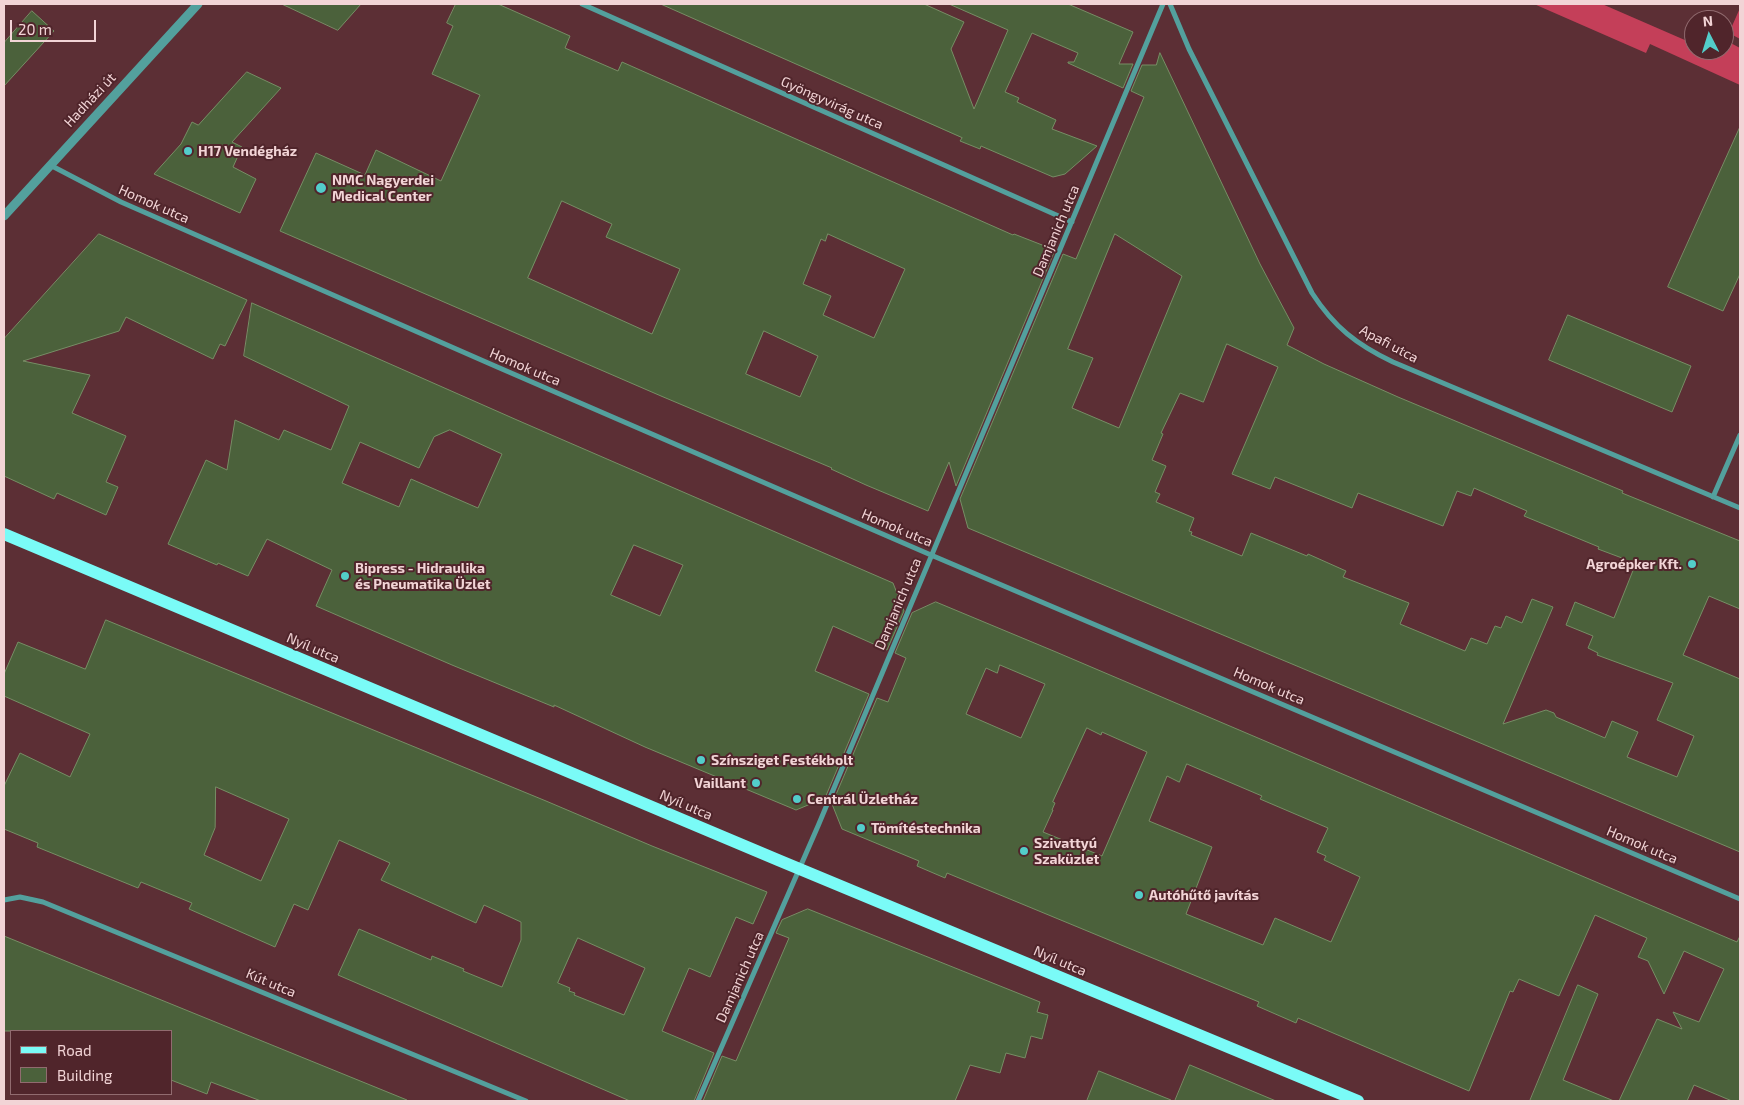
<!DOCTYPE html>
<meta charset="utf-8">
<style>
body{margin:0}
#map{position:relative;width:1744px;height:1105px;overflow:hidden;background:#5c2f35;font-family:"Exo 2",sans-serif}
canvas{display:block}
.frame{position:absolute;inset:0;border:5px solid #f2d4d6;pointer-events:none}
.legend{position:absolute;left:10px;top:1030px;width:162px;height:65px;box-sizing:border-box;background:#50252b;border:1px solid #916b6f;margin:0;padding:6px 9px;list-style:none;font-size:15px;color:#f2d4d6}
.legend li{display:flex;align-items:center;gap:10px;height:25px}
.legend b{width:25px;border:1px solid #916b6f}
.north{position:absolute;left:1684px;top:10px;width:50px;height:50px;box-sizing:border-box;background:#50252b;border:1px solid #916b6f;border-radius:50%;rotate:355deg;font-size:14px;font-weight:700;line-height:20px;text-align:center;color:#f2d4d6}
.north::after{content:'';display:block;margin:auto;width:18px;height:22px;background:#53cdca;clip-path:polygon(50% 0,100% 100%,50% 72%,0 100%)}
.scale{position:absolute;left:10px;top:20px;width:86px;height:22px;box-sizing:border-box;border:2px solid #f2d4d6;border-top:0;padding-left:6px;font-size:15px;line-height:18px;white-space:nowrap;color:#f2d4d6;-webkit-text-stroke:4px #50252b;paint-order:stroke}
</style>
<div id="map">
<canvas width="1744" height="1105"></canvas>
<div class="frame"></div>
<ul class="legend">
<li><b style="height:6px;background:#7afbf7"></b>Road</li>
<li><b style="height:14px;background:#4b613b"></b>Building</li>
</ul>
<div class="north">N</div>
<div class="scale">20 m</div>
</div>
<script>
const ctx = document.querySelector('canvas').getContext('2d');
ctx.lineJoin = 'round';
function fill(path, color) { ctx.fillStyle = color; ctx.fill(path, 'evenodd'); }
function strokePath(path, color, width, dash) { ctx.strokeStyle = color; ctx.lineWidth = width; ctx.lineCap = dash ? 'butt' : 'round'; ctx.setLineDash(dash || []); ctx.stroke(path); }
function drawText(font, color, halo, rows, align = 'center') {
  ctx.font = font + ' "Exo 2",sans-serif'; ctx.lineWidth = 4; ctx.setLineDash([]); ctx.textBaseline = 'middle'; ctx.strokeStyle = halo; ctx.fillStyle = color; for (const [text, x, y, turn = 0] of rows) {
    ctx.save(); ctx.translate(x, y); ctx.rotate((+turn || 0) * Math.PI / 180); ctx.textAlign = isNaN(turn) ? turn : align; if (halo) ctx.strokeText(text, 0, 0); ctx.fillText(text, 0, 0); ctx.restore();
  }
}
const forest = new Path2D(`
 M1534 4H1602L1694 44V50H1707L1718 55 1721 50H1724L1725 40 1740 48V85L1650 44 1646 53Z
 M1740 8V39L1729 33Z`);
const building = new Path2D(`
 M282 4H361L338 30Z
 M456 4H498L570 36 565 48 618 71 622 62 1013 235 1014 234 1055 250 956 486 949 462 928 511 866 485 831 469 832 468 661 396 280 231 316 153 365 175 376 150 441 181 480 95 432 74 453 26 447 23ZM562 201 612 224 606 237 680 269 652 334 528 278ZM828 234 905 269 874 338 823 315 831 296 803 284 821 239 825 241ZM764 331 818 356 800 397 746 374Z
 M661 4H924L964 22 951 49 974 109 1008 30 949 4H1068L1133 32 1119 64H1133L1123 88 1068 63V62H1074L1078 53 1032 33 1005 92 1019 98 1017 102 1056 120 1052 129 1097 146 1065 174 1053 177 981 146 980 149 960 141 962 138Z
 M32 11 54 31 4 86V43Z
 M1160 53 1260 264 1294 328 1287 345 1324 364 1398 397 1623 491 1622 493 1740 541V609L1709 596 1683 655 1740 679V852L968 528 960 499 1063 254 1076 259 1144 97 1131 91 1142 65H1156ZM1115 234 1182 276 1119 428 1072 408 1093 358 1068 349ZM1227 344 1278 367 1232 474 1270 489 1275 477 1352 508 1358 493 1443 526 1457 491 1471 496 1474 488 1527 511 1524 516 1599 547 1598 549 1622 558 1620 562 1634 568 1614 618 1575 602 1566 625 1593 636 1588 648 1598 653 1597 655 1673 683 1657 720 1694 736 1677 777 1627 757 1638 732 1612 721 1605 738 1556 717 1554 713 1546 710 1503 724 1553 607 1532 599 1522 623 1506 616 1501 628 1495 626 1487 644 1471 638 1465 651 1400 624 1409 603 1343 577 1346 571 1308 554 1307 556 1251 533 1242 556 1191 535 1192 532 1189 531 1194 518 1156 502 1160 494 1155 492 1166 466 1152 460 1163 434 1161 433 1180 393 1203 402Z
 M247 72 281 88 232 142 242 147 233 167 256 179 240 213 154 174 181 144 192 122 198 125Z
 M1740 127V274L1723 311 1668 287Z
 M99 234 247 300 225 346 220 344 213 359 126 317 119 331 23 361 90 375 72 413 126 436 106 482 118 487 106 515 57 493 54 499 4 476V339Z
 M252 303 517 420 893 583 904 611 887 650 833 626 815 671 869 694 825 798 796 810 645 747 554 705V707L452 665 316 606 332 570 267 539 248 576 218 563 217 565 168 544 206 460 227 470 235 420 279 440 284 430 331 450 349 406 244 356ZM450 430 502 454 478 508 411 479 399 507 342 483 360 442 419 468 434 437ZM634 545 683 565 660 616 611 595Z
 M1568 315 1691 366 1672 412 1549 360Z
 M936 602 1056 652 1737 942 1740 936V1101H1732L1694 1085 1687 1101H1619L1657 1019 1682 1029 1673 1012 1699 1022 1724 969 1684 951 1664 994 1648 961 1638 957 1647 938 1595 915 1559 996 1519 979 1513 992 1510 991 1469 1091 1298 1018 1296 1023 1257 1006 1259 1002 993 892 947 873 945 878 917 866 919 861 842 829 832 804 877 698 888 702 906 658 895 653 912 613ZM1000 665 1045 684 1021 738 966 714 986 668 997 673ZM1087 728 1101 735 1102 732 1147 752 1102 856 1043 832 1053 810H1052L1055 803 1053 802ZM1187 764 1262 796 1260 799 1328 828 1317 852 1326 856 1324 860 1360 877 1331 942 1275 918 1263 945 1186 914 1212 847 1149 821 1167 776 1179 782Z
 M106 620 546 801 652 846 767 892 753 924 736 917 710 977 689 968 662 1031 714 1053 694 1101H630L338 975 359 929 431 960 432 956 464 969 463 971 502 987 521 940V922L484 905 476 923 381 880 390 863 339 840 308 910 294 904 275 947 189 909 192 903 141 882 138 888 37 847 38 843 4 829V786L20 753 70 777 90 734 4 696V674L18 642 85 669ZM216 787 289 819 261 881 204 855 215 828ZM578 938 645 968 624 1015 574 995 575 993 569 991 570 988 558 983Z
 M808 909 1040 1002 1037 1012 1048 1015 1042 1039 1031 1036 1025 1058 1006 1053 1000 1073 970 1065 955 1101H703L722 1056 736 1061 789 938 776 933 782 920Z
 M4 936 407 1100V1101H261L211 1082 207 1094 171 1080V1031H4Z
 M1578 985 1598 994 1563 1080 1614 1101H1530Z
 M1190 1065 1276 1101H1175Z
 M1099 1071 1171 1100V1101H1087Z`);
const minor = new Path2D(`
 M582 4 1072 222
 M1170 4 1189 49 1312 293C1334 327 1357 345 1393 362L1740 508
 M50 165 121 202 495 366 931 555 1740 899
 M1713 497 1740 435
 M4 900 20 897 43 902 526 1101
 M698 1101 818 826 1163 4`);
const tertiary = new Path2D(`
 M4 216 198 4`);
const primary = new Path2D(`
 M4 534 778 860 1358 1101`);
const markers = [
 [188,151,5,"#53cdca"],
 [321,188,6,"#53cdca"],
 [1692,564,5,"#53cdca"],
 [345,576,5,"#53cdca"],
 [701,760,5,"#53cdca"],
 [756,783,5,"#53cdca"],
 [797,799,5,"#53cdca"],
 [861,828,5,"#53cdca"],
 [1024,851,5,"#53cdca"],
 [1139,895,5,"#53cdca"]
];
const streetNames = [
 ["Hadházi út",90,100,-47],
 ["Gyöngyvirág utca",832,103,24],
 ["Homok utca",154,204,24],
 ["Damjanich utca",1056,231,-67],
 ["Apafi utca",1389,344,28],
 ["Homok utca",525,367,23],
 ["Homok utca",897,528,23],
 ["Damjanich utca",898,604,-67],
 ["Nyíl utca",313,648,23],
 ["Homok utca",1269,686,23],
 ["Nyíl utca",686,805,23],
 ["Homok utca",1642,845,23],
 ["Nyíl utca",1060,961,23],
 ["Damjanich utca",740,977,-66],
 ["Kút utca",271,983,23]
];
const poiNames = [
 ["H17 Vendégház",198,151],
 ["NMC Nagyerdei",332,180],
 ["Medical Center",332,196],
 ["Agroépker Kft.",1682,564,"right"],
 ["Bipress - Hidraulika",355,568],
 ["és Pneumatika Üzlet",355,584],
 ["Színsziget Festékbolt",711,760],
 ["Vaillant",746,783,"right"],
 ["Centrál Üzletház",807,799],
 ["Tömítéstechnika",871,828],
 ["Szivattyú",1034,843],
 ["Szaküzlet",1034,859],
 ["Autóhűtő javítás",1149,895]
];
fill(forest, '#c43f59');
fill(building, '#4b613b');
strokePath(building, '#768e65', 1);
strokePath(minor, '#53a09d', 5);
strokePath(tertiary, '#53a09d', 9);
strokePath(primary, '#7afbf7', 12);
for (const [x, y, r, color] of markers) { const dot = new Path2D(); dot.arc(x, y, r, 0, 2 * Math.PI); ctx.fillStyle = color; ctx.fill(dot); strokePath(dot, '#50252b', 2); }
drawText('14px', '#f2d4d6', '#50252b', streetNames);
drawText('bold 14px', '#f2d4d6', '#50252b', poiNames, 'left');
</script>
